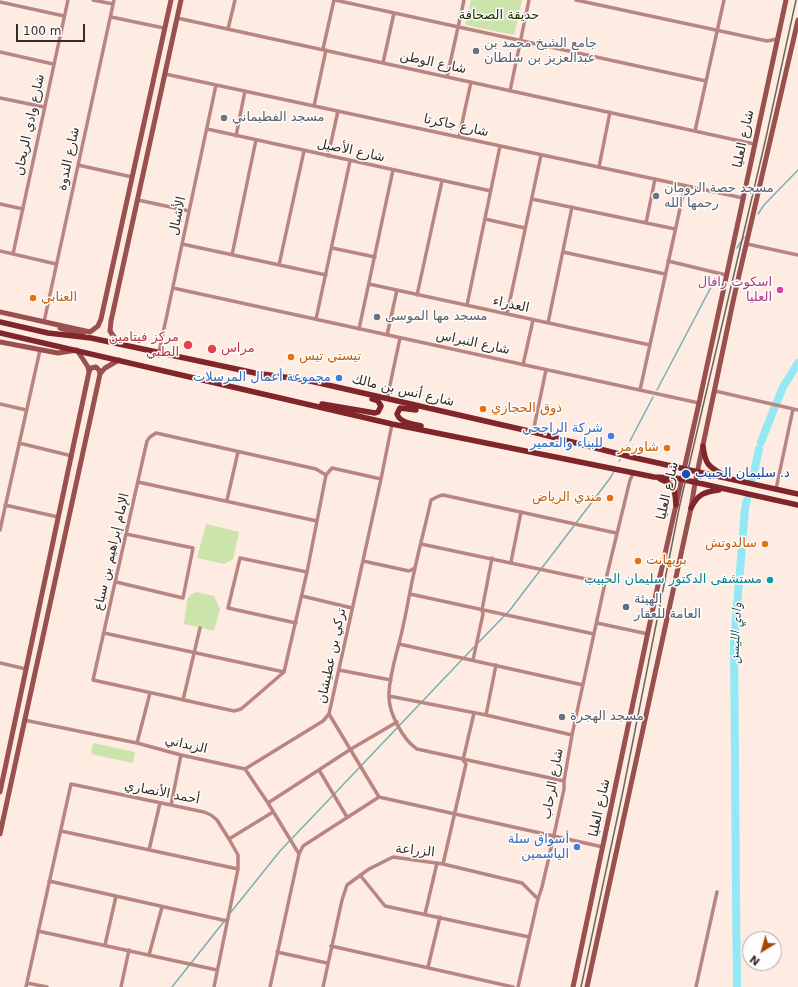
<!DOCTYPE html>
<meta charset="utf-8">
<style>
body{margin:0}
#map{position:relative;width:798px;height:987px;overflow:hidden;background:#feece2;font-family:"DejaVu Sans",sans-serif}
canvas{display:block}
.north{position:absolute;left:742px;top:931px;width:40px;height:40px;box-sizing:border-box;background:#fdfdfd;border:1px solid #ada9a6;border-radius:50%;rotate:217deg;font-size:11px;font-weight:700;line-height:16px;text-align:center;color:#352b24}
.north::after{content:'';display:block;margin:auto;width:14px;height:18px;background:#a94800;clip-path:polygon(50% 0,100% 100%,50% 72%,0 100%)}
.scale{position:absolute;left:16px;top:24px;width:69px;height:18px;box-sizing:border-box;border:2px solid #352b24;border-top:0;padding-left:5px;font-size:12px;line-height:14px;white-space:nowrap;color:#352b24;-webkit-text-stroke:3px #fdfdfd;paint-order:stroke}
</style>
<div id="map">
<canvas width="798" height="987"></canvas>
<div class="north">N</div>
<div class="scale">100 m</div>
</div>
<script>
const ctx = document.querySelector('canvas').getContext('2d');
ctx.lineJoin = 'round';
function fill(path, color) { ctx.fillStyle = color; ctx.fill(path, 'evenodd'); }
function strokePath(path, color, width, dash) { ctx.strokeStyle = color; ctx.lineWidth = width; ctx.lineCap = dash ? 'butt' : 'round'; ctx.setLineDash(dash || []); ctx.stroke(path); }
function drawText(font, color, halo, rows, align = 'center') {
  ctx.font = font + ' "DejaVu Sans","Noto Naskh Arabic",sans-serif'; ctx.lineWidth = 3; ctx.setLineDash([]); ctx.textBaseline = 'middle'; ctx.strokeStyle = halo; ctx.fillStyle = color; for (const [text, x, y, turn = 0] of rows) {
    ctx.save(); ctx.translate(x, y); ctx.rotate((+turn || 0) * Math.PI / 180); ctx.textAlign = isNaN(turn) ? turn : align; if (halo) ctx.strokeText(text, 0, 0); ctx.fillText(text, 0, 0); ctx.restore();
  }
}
const green = new Path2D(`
 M471 0H522L514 35 465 25Z
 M206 524 239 532 233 559 224 564 197 558Z
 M197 592 214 596 220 609 214 631 184 624 187 600 190 595Z
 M93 743 135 752 133 763 91 754Z`);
const stream = new Path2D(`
 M758 214 764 205 798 170
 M737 248 744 237
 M657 390 710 289 718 277
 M630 441 653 397
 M625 450 627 446
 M619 461 620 460
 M478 643 510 610 611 477 614 471
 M231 912 280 851 474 647
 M172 987 226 919`);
const river = new Path2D(`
 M777 402 783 387 798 363
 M761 442 774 409
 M755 468 759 449
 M752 478 754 473
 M746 504 747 500
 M735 758 734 642 745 509
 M735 763 736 894
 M736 899 737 987`);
const street = new Path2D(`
 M93 0 113 4
 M335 0 706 81
 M576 0 767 41 777 39
 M0 2 64 16
 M111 17 164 28
 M177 18 754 144
 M228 29 235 0
 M323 49 334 0
 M0 52 53 64
 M383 63 394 13
 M165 74 743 198
 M447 77 464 0
 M510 91 529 0
 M0 98 44 107
 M314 106 326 50
 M207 129 491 191
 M695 131 724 0
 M236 136 245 91
 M459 137 471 82
 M328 156 338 111
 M78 165 132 177
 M599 167 610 112
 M532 199 675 229
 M138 200 189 211
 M0 204 23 209
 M485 219 525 228
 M646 223 655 179
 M182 244 326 275
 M747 244 798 255
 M332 248 375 257
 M0 251 56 264
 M563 252 665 274
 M13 254 68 0
 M232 255 256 140
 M668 261 726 275
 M279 265 304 151
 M369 284 650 345
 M173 288 699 403
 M417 295 442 181
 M467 305 500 146
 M507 314 541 155
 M316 319 350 161
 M44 322 114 0
 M548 323 572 207
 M359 329 393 170
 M387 335 397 290
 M159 352 216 85
 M523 365 533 320
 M640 390 685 186
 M715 391 798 410
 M387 399 400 338
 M0 404 26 410
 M392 424 381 479 329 714 379 797 603 847
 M533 432 546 370
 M19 443 72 456
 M326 475 332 468 381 479
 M138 482 317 521
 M776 489 793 409
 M227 500 238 452
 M5 505 58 517
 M0 530 40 350
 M421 544 605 583
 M363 561 409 571 415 568
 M511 562 521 512
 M116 582 183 598 193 548 126 534
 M410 594 594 634
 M302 596 352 608
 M296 623 228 608 240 558 307 572
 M597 623 648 634
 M104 633 284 672
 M399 644 583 685
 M473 660 483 614 482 610 492 558
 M0 663 26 669
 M339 670 391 680
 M284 672 247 704 241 709 234 711 93 680 147 441 150 437 156 433 316 469 326 475
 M284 672 307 572 326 475
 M389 696 486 715 572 735
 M183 700 200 628
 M486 715 496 665
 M24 720 137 743 181 755 245 769 268 803 299 854
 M137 743 150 693
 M245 769 323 721 329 714
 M319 770 347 817
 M564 781 417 749C403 740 389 713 389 697 388 678 398 650 402 631 407 610 410 589 415 568 420 545 426 523 431 500L439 496 443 495 616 533
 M268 803 351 749 397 722
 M171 805 181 755
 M61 831 238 869
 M229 839 273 812
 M149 850 160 803
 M443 864 466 764 463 760 474 713
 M360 875 385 906 529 937
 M49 881 227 921
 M425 914 437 863
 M38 931 217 970
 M105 945 116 896
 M331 946 513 987
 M277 952 327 963
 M149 955 162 907
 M428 967 440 917
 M27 983 47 987
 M26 987 71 784 204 812 211 815 217 820 229 839 238 855V869L214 987
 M121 987 129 950
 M270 987 299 854 303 846 379 797
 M323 987 342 900 347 885 369 869 393 857 443 864 522 883 538 899
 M518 987 538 899 542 887 554 835 564 789V781L572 735 605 583 630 480 634 472
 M696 987 717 892`);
const secondary = new Path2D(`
 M0 312 90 332 98 326 101 319 171 0
 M60 328 83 335
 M0 342 58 353 77 350 88 367 89 372 0 792
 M118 343 110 331 111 321 181 0
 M89 372 91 368 96 367 99 370 100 374
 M0 834 100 374 105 368 119 360
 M573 987 656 594 699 403 786 0
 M587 987 691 508 695 483 734 297 798 20`);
const primary = new Path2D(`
 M0 322 48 333 91 338 255 373 306 380 533 432 631 457 798 494
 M0 333 392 424 654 477 676 478 798 505
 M322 404 375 413 378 412 381 406 378 401 372 399
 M416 410 400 408 397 414C400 423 413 424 421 426
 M703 446C705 465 709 467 725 476
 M660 479C675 485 675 489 676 505
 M691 508C698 494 704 492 719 490`);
const rail = new Path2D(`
 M581 987 623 791 680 504 765 142 796 0`);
const markers = [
 [476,51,4,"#6b7280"],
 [224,118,4,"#6b7280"],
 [656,196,4,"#6b7280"],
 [780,290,4,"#d1479c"],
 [33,298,4,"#e8710a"],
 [377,317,4,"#6b7280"],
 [188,345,5,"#e0444e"],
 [212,349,5,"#e0444e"],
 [291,357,4,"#e8710a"],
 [339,378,4,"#3f7fe0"],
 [483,409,4,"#e8710a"],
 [611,436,4,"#3f7fe0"],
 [667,448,4,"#e8710a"],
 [686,474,5,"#1a4fb4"],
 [610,498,4,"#e8710a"],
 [765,544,4,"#e8710a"],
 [638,561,4,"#e8710a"],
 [770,580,4,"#0f9aa8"],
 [626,607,4,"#5c6f8a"],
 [562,717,4,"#6b7280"],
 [577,847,4,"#3f7fe0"]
];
const parkNames = [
 ["حديقة الصحافة",499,16]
];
const worshipNames = [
 ["جامع الشيخ محمد بن",484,44],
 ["عبدالعزيز بن سلطان",484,59],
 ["مسجد الفطيماني",232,118],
 ["مسجد حصة الزومان",664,189],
 ["رحمها الله",664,204],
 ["مسجد مها الموسى",385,317],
 ["مسجد الهجرة",570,717]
];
const streetNames = [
 ["شارع الوطن",433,63,12],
 ["شارع وادي الريحان",30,125,-78],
 ["شارع جاكرتا",456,126,12],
 ["شارع العليا",744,139,-78],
 ["شارع الأصيل",351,151,12],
 ["شارع الندوة",69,159,-78],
 ["الأشبال",178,216,-78],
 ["العذراء",511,305,12],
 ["شارع النبراس",473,343,12],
 ["شارع أنس بن مالك",403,391,13],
 ["شارع العليا",668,491,-77],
 ["الإمام إبراهيم بن سباع",112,552,-77],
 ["تركي بن عطيشان",332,656,-78],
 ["الزبداني",186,745,13],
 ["شارع الرحاب",553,784,-80],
 ["أحمد الأنصاري",162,793,11],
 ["شارع العليا",600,808,-78],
 ["الزراعة",415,851,6]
];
const hotelNames = [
 ["اسكوت رافال",772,283],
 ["العليا",772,298]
];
const foodNames = [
 ["العنابي",41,298],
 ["تيستي تيس",299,357],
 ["ذوق الحجازي",491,409],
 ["شاورمر",659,448,"right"],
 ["مندي الرياض",602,498,"right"],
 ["سالدوتش",757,544,"right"],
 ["بريهانت",646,561]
];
const healthNames = [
 ["مركز فيتامين",179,338],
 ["الطبي",179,353],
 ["مراس",221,349,"left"]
];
const shopNames = [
 ["مجموعة أعمال المرسلات",331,378],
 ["شركة الراجحي",603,429],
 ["للبناء والتعمير",603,444],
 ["أسواق سلة",569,840],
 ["الياسمين",569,855]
];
const transitNames = [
 ["د. سليمان الحبيب",695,474]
];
const cultureNames = [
 ["مستشفى الدكتور سليمان الحبيب",762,580]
];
const serviceNames = [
 ["الهيئة",634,600],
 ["العامة للعقار",634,615]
];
const waterNames = [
 ["وادي الليسن",736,633,-87]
];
fill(green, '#cbe4ac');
strokePath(stream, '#77afb7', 1.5);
strokePath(river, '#93e8f6', 8);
strokePath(street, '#b98583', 3.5);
strokePath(secondary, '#99504f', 5);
strokePath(primary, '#80262b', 5.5);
strokePath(rail, '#6f635b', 1.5);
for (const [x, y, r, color] of markers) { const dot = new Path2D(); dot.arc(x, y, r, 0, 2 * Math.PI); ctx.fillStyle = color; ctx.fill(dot); strokePath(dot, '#fdfdfd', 1.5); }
drawText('13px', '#223206', '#fdfdfd', parkNames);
drawText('13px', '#5b616d', '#fdfdfd', worshipNames, 'left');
drawText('13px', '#352b24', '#fdfdfd', streetNames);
drawText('13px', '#b23c85', '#fdfdfd', hotelNames, 'right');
drawText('13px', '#c56008', '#fdfdfd', foodNames, 'left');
drawText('13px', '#be3a42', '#fdfdfd', healthNames, 'right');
drawText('13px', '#366cbe', '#fdfdfd', shopNames, 'right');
drawText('13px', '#164399', '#fdfdfd', transitNames, 'left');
drawText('13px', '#0d838f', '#fdfdfd', cultureNames, 'right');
drawText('13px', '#4e5e75', '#fdfdfd', serviceNames, 'left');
drawText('italic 14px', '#10393f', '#fdfdfd', waterNames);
</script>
